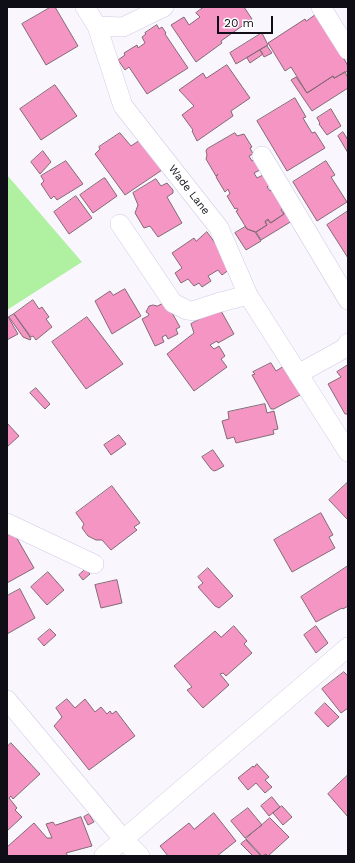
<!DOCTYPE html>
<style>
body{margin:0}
#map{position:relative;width:355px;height:863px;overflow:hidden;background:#f9f7fd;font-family:"Work Sans",sans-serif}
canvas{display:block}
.frame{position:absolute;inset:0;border:8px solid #0f0d16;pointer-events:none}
.scale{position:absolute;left:217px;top:16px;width:56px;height:18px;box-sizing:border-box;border:2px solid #0f0d16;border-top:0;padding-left:5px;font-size:12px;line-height:14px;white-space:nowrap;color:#0f0d16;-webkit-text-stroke:3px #fff;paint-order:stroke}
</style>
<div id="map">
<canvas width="355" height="863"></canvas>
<div class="frame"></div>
<div class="scale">20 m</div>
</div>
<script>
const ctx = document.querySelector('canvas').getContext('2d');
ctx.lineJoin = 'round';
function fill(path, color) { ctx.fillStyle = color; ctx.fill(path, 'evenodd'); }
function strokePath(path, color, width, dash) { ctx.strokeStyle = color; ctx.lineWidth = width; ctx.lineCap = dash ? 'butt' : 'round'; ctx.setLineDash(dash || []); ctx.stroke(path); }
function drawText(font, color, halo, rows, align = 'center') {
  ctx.font = font + ' "Work Sans",sans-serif'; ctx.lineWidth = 3; ctx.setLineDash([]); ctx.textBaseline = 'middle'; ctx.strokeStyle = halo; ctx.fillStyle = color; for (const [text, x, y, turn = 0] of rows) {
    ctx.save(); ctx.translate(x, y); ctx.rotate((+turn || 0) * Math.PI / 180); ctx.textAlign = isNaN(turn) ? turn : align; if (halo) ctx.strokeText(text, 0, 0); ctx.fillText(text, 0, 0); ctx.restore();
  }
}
const green = new Path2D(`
 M7 175 82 262 7 310Z`);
const building = new Path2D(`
 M51 7H55L78 46 46 65 22 24Z
 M204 7H244L252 19 221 41 222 43 196 62 171 25 184 17 189 25 200 17 196 13Z
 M318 13 348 66V71L334 78 333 76 307 93 291 67 285 71 268 43 305 19 306 21Z
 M157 25 159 29 162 27 166 33 165 34 188 68 147 94 129 67 125 70 118 60 125 55 124 53 137 45 138 48 145 43 142 37 146 34 145 33Z
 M262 33 268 45 236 64 230 53Z
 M267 46 272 53 264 57 260 50Z
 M260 50 263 54 250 63 247 58Z
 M227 65 250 98 231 111 233 116 197 141 192 131 193 130 182 115 194 106 179 90 203 73 206 78Z
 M345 72 348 78V88L312 111 291 80 296 77 307 93 333 76 334 78Z
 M55 85 77 116 41 140 20 109Z
 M295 98 306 117 303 118 312 133 315 132 325 148 287 171 257 121Z
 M331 109 341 126 327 135 319 124 320 123 317 118Z
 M343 132 348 140V153L338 136Z
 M120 133 131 146 140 140 162 170 125 195 95 154 100 149 99 147Z
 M235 133 237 136 244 134 252 147 250 148 253 154 249 156 252 161 256 159 262 169 254 173 257 178 265 174 271 184 267 187 270 191 273 189 283 207 281 210 284 214 271 223 268 219 265 221 267 225 256 232 247 229 236 211 238 210 237 208 235 209 227 196 230 194 228 189 225 192 216 177 218 174 216 176 206 159 207 155 206 151 207 149Z
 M43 151 51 162 40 174 31 162Z
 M66 161 83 184 57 200 54 196 51 199 41 184 44 181 41 176Z
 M326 161 335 175 331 177 347 202 317 221 293 182Z
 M104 178H105L117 196 93 213 80 195Z
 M156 179 161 186 167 183 173 190V193L167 197 182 223 158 237 150 226 144 228 135 213 138 205 133 193Z
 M76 196 92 218 69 234 54 212Z
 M283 210 292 221 261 240 256 232 267 225 265 222 268 220 270 223 284 214Z
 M348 211V258L327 225Z
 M245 227 247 229 255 232 261 241 246 250 235 233Z
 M207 232 229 262 230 269 222 275 218 270 208 276 211 281 202 287 199 283 194 286 188 279 181 283 175 273 182 268 172 253 194 238 196 241Z
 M125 289 141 316 112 334 95 301 110 291 113 295Z
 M33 300 39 309 42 307 49 317 46 319 52 327 36 340 33 336 31 337 14 314Z
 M166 302 180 327 176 329 178 334 168 339 166 335 162 337 164 342 155 346 142 319 148 316 149 314 146 312 149 306 153 305 157 306Z
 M220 309 234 334 218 343 217 341 210 345 214 349 219 346 225 356 221 359 227 367 194 391 167 354 194 333 191 324Z
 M14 314 28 334 31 339 30 340 23 337 9 317Z
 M7 315 18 334 7 340Z
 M87 317 123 364 86 389 52 342Z
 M271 363 276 371 284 366 302 393 300 395 274 409H271L252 375 255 374 253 372Z
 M348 365V414H345L328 384 341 377 337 372Z
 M36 388 50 404 45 409 30 393Z
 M265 404 267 413 274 411 278 429 273 430 274 434 236 443 234 437 227 439 222 421 229 419 228 412Z
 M7 423 19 436 7 447Z
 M119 435 126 444 111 455 104 445Z
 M213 450 224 466 217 470 214 471 211 469 202 457Z
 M348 482V520L329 500Z
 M112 486 140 523 134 527 137 530 111 550 102 540H96L88 536 82 528 84 524 76 513Z
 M321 513 333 535 329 537 335 548 292 572 274 540Z
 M7 521 34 568 7 583Z
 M348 566V606L343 609 342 608 316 622 301 597Z
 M208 568 233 596 219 608 215 606 198 587 203 583 198 577Z
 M86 569 90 574 83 580 79 575Z
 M48 572 64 590 47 605 31 587Z
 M117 580 122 603 101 608 95 585Z
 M20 589 35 618 7 634V596Z
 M234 626 247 641 244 644 252 653 226 676 223 673 220 674 229 685 203 708 187 690 192 687 174 666 215 631 221 637Z
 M316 626 328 643 316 653 304 635Z
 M50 629 56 635 44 646 38 639Z
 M344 672 348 676V708L341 713 322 689Z
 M67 699 75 708 85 699 95 712 101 707 107 714 110 711 112 714 116 711 135 736 89 770 54 726 62 717 56 708Z
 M325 703 339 717 328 727 315 713Z
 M11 743 40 774 13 799 11 796 9 798 17 808 15 810 22 817 7 831V747Z
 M257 764 269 777 265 780 272 787 265 793 256 783 248 790 238 778 253 766 254 767Z
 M348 775V817L328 794Z
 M272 797 280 807 269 816 261 806Z
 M282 806 292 817 283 825 273 813Z
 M248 808 262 825 245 838 231 821Z
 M214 813 236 841 217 856H168L160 846 189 823 194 829Z
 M89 814 94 822 88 825 84 817Z
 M81 817 92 846 66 853 68 856H7V847L34 823 47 838H52L46 824 53 822 55 825Z
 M270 818 289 837 268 856 266 854 262 856 246 839Z
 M246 840 261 856H253L241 844Z`);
const street = new Path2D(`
 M85 7 97 26 123 106 219 228 248 295 348 452
 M321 7 348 50
 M97 26 123 27 164 7
 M262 156 348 300
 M120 224 173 303 187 310 193 311 217 303 248 295
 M298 374 345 348 348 343
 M7 523 94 564
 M7 700 123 839 140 856
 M104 856 348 647`);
const streetNames = [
 ["Wade Lane",189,190,52]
];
fill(green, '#aff0a1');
fill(building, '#f495c4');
strokePath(building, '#846975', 1);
strokePath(street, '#d0cae6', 20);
strokePath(street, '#fff', 19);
drawText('11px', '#0f0d16', '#fff', streetNames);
</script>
